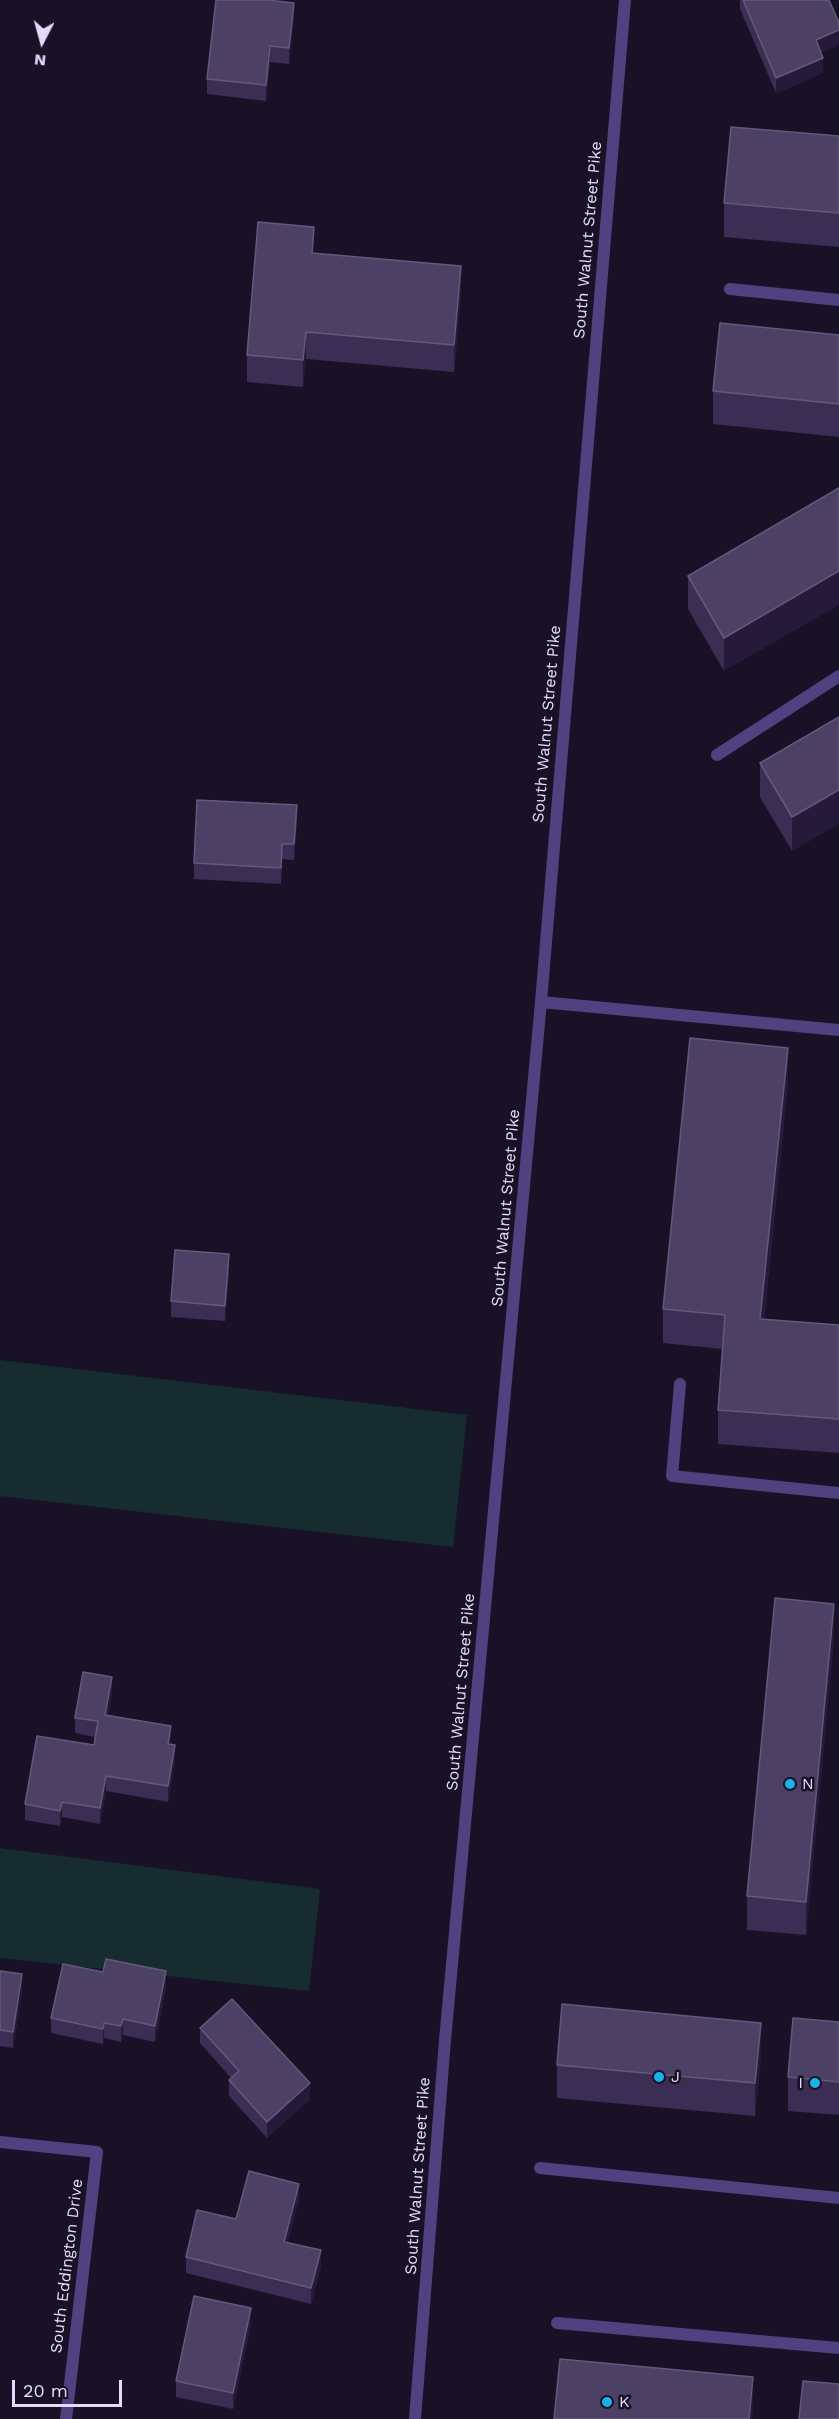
<!DOCTYPE html>
<style>
body{margin:0}
#map{position:relative;width:839px;height:2419px;overflow:hidden;background:#191227;font-family:"Work Sans",sans-serif}
canvas{display:block}
.north{position:absolute;left:12px;top:12px;width:60px;height:60px;-webkit-text-stroke:4px #191227;paint-order:stroke;rotate:186deg;font-size:16px;font-weight:700;line-height:24px;text-align:center;color:#e5dcfc}
.north::after{content:'';display:block;margin:auto;width:21px;height:27px;background:#e5dcfc;clip-path:polygon(50% 0,100% 100%,50% 72%,0 100%)}
.scale{position:absolute;left:12px;top:2380px;width:110px;height:27px;box-sizing:border-box;border:3px solid #e5dcfc;border-top:0;padding-left:8px;font-size:18px;line-height:21px;white-space:nowrap;color:#e5dcfc;-webkit-text-stroke:4px #191227;paint-order:stroke}
</style>
<div id="map">
<canvas width="839" height="2419"></canvas>
<div class="north">N</div>
<div class="scale">20 m</div>
</div>
<script>
const ctx = document.querySelector('canvas').getContext('2d');
ctx.lineJoin = 'round';
function fill(path, color) { ctx.fillStyle = color; ctx.fill(path, 'evenodd'); }
function strokePath(path, color, width, dash) { ctx.strokeStyle = color; ctx.lineWidth = width; ctx.lineCap = dash ? 'butt' : 'round'; ctx.setLineDash(dash || []); ctx.stroke(path); }
function drawText(font, color, halo, rows, align = 'center') {
  ctx.font = font + ' "Work Sans",sans-serif'; ctx.lineWidth = 5; ctx.setLineDash([]); ctx.textBaseline = 'middle'; ctx.strokeStyle = halo; ctx.fillStyle = color; for (const [text, x, y, turn = 0] of rows) {
    ctx.save(); ctx.translate(x, y); ctx.rotate((+turn || 0) * Math.PI / 180); ctx.textAlign = isNaN(turn) ? turn : align; if (halo) ctx.strokeText(text, 0, 0); ctx.fillText(text, 0, 0); ctx.restore();
  }
}
const green = new Path2D(`
 M0 1360 467 1415 453 1547 0 1496Z
 M0 1848 320 1889 309 1991 0 1958Z`);
const service = new Path2D(`
 M730 289 839 300
 M541 1002 839 1030
 M680 1384 672 1476 839 1493
 M540 2168 839 2198
 M557 2323 839 2348`);
const minor = new Path2D(`
 M717 755 839 676
 M0 2142 97 2152 66 2419`);
const tertiary = new Path2D(`
 M415 2419 445 2040 541 1002 625 0`);
const wall = new Path2D(`
 M740 0H829L821 53 823 73 776 93 740 9Z
 M294 19 289 64 270 62 266 101 207 94V79Z
 M839 136V247L724 237V203Z
 M314 253 461 293 454 372 306 359 303 387 247 382V355Z
 M839 335V437L713 424V391Z
 M839 488 724 671 688 609V576Z
 M839 717 792 851 760 797V763Z
 M297 821 294 860 282 859 281 884 194 879V863Z
 M788 1082 764 1319 839 1325V1453L718 1444V1410L722 1349 663 1343V1309Z
 M229 1270 225 1321 171 1317V1301Z
 M834 1638 806 1935 747 1930V1896Z
 M112 1693 108 1715 171 1742 170 1744 175 1761 168 1802 106 1791 100 1824 62 1817 60 1826 25 1820V1804L94 1745 95 1737 75 1733V1718Z
 M0 1971 22 1990 13 2048 0 2046Z
 M166 1987 155 2042 123 2035 121 2042 104 2038 103 2044 51 2033V2018Z
 M839 2022V2115L788 2111V2077Z
 M200 2028 310 2099 267 2138 229 2096V2080L231 2078 200 2043Z
 M761 2056 755 2116 557 2098V2065Z
 M299 2199 288 2242 321 2266 311 2304 186 2273V2257L236 2219Z
 M251 2324 233 2409 176 2397V2381Z`);
const shadedWall = new Path2D(`
 M294 3V19L289 64V48Z
 M839 30V45L816 55V40Z
 M270 46V62L266 101V85Z
 M823 58V73L776 93V78Z
 M314 227V254L312 253Z
 M461 266V293L454 372V345Z
 M306 332V359L303 387V360Z
 M839 571V605L724 671V638Z
 M839 790V824L792 851V817Z
 M297 805V821L294 860V844Z
 M788 1048V1082L760 1353V1319Z
 M229 1254V1270L225 1321V1306Z
 M834 1604V1638L806 1935V1902Z
 M112 1677V1693L105 1730V1715Z
 M171 1726V1742L168 1760V1744Z
 M175 1745V1761L168 1802V1786Z
 M106 1776V1791L100 1824V1808Z
 M62 1802V1817L60 1826V1811Z
 M166 1971V1987L155 2042V2026Z
 M22 1974V1990L13 2048V2032Z
 M123 2019V2035L121 2042V2026Z
 M104 2023V2038L103 2044V2029Z
 M761 2023V2056L755 2116V2083Z
 M310 2083V2099L267 2138V2122Z
 M299 2184V2199L284 2257V2242Z
 M321 2250V2266L311 2304V2288Z
 M251 2308V2324L233 2409V2393Z
 M753 2377V2411L752 2419H749Z`);
const building = new Path2D(`
 M216 0H268L294 3 289 48 270 46 266 85 207 79Z
 M743 0H829L839 23V30L816 40 823 58 776 78Z
 M731 127 839 136V213L724 203Z
 M258 222 314 227 312 253 461 266 454 345 306 332 303 360 247 355Z
 M720 323 839 335V404L713 391Z
 M839 488V571L724 638 688 576Z
 M839 717V790L792 817 760 763Z
 M197 800 297 805 294 844H282L281 868 194 863Z
 M690 1038 788 1048 760 1319 839 1325V1419L718 1410 725 1315 663 1309Z
 M175 1250 229 1254 225 1306 171 1301Z
 M775 1598 834 1604 806 1902 747 1896Z
 M83 1672 112 1677 105 1715 171 1726 168 1744 175 1745 168 1786 106 1776 100 1808 62 1802 60 1811 25 1804 37 1736 94 1745 98 1721 75 1718Z
 M106 1959 166 1971 155 2026 123 2019 121 2026 104 2023 103 2029 51 2018 63 1964 103 1972Z
 M0 1971 22 1974 13 2032 0 2030Z
 M232 1999 310 2083 267 2122 229 2080 239 2071 200 2028Z
 M562 2004 761 2023 755 2083 557 2065Z
 M793 2018 839 2022V2082L788 2077Z
 M249 2171 299 2184 284 2242 321 2250 311 2288 186 2257 197 2210 236 2219Z
 M194 2296 251 2308 233 2393 176 2381Z
 M560 2359 753 2377 749 2419H554Z
 M803 2381 839 2384V2419H799Z`);
const markers = [
 [790,1784,6,"#1bb0e8"],
 [659,2077,6,"#1bb0e8"],
 [815,2083,6,"#1bb0e8"],
 [607,2402,6,"#1bb0e8"]
];
const streetNames = [
 ["South Walnut Street Pike",588,240,-85],
 ["South Walnut Street Pike",547,724,-85],
 ["South Walnut Street Pike",506,1208,-85],
 ["South Walnut Street Pike",461,1692,-85],
 ["South Walnut Street Pike",418,2176,-86],
 ["South Eddington Drive",67,2266,-83]
];
const poiNames = [
 ["N",802,1784],
 ["J",671,2077],
 ["I",803,2083,"right"],
 ["K",619,2402]
];
fill(green, '#162c30');
strokePath(service, '#4f4281', 12);
strokePath(minor, '#4f4281', 12);
strokePath(tertiary, '#4f4281', 12);
fill(wall, '#3b2d53');
fill(shadedWall, '#261a3a');
fill(building, '#4d4065');
strokePath(building, '#65587d', 1.5);
for (const [x, y, r, color] of markers) { const dot = new Path2D(); dot.arc(x, y, r, 0, 2 * Math.PI); ctx.fillStyle = color; ctx.fill(dot); strokePath(dot, '#191227', 2); }
drawText('16px', '#e5dcfc', '#191227', streetNames);
drawText('16px', '#e5dcfc', '#191227', poiNames, 'left');
</script>
